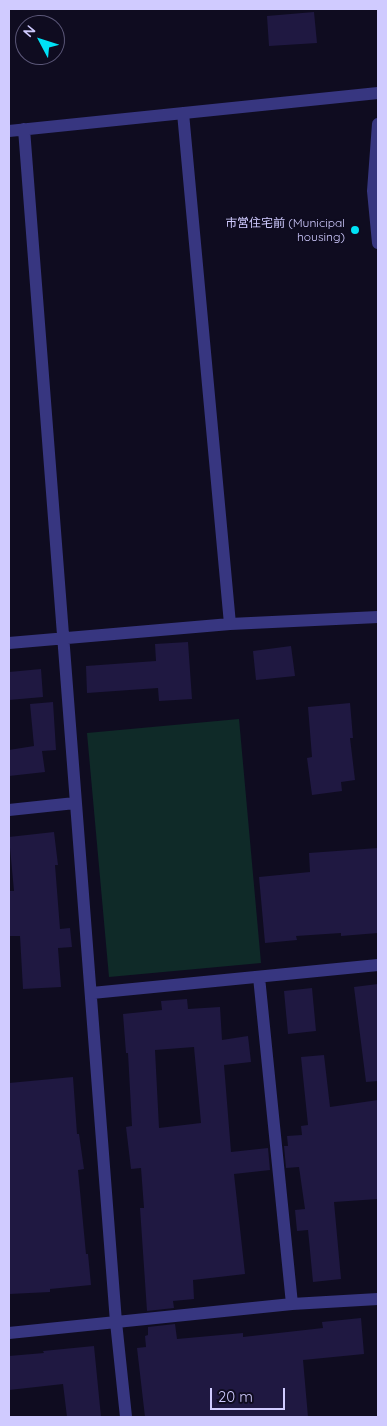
<!DOCTYPE html>
<meta charset="utf-8">
<style>
body{margin:0}
#map{position:relative;width:387px;height:1426px;overflow:hidden;background:#0f0c20;font-family:Quicksand,sans-serif}
canvas{display:block}
.frame{position:absolute;inset:0;border:10px solid #d0cbff;pointer-events:none}
.north{position:absolute;left:15px;top:15px;width:50px;height:50px;box-sizing:border-box;background:#0f0c20;border:1px solid #5c5879;border-radius:50%;rotate:310deg;font-size:14px;font-weight:700;line-height:20px;text-align:center;color:#d0cbff}
.north::after{content:'';display:block;margin:auto;width:18px;height:22px;background:#00e2f6;clip-path:polygon(50% 0,100% 100%,50% 72%,0 100%)}
.scale{position:absolute;left:210px;top:1388px;width:75px;height:22px;box-sizing:border-box;border:2px solid #d0cbff;border-top:0;padding-left:6px;font-size:15px;line-height:18px;white-space:nowrap;color:#d0cbff;-webkit-text-stroke:4px #0f0c20;paint-order:stroke}
</style>
<div id="map">
<canvas width="387" height="1426"></canvas>
<div class="frame"></div>
<div class="north">N</div>
<div class="scale">20 m</div>
</div>
<script>
const ctx = document.querySelector('canvas').getContext('2d');
ctx.lineJoin = 'round';
function fill(path, color) { ctx.fillStyle = color; ctx.fill(path, 'evenodd'); }
function strokePath(path, color, width, dash) { ctx.strokeStyle = color; ctx.lineWidth = width; ctx.lineCap = dash ? 'butt' : 'round'; ctx.setLineDash(dash || []); ctx.stroke(path); }
function drawText(font, color, halo, rows, align = 'center') {
  ctx.font = font + ' Quicksand,"Noto Sans JP",sans-serif'; ctx.lineWidth = 4; ctx.setLineDash([]); ctx.textBaseline = 'middle'; ctx.strokeStyle = halo; ctx.fillStyle = color; for (const [text, x, y, turn = 0] of rows) {
    ctx.save(); ctx.translate(x, y); ctx.rotate((+turn || 0) * Math.PI / 180); ctx.textAlign = isNaN(turn) ? turn : align; if (halo) ctx.strokeText(text, 0, 0); ctx.fillText(text, 0, 0); ctx.restore();
  }
}
const green = new Path2D(`
 M239 719 261 963 109 977 87 733Z`);
const building = new Path2D(`
 M314 12 317 43 269 46 267 16Z
 M188 642 192 699 159 701 158 688 87 693 86 666 156 661 155 644Z
 M291 646 295 676 256 680 253 651Z
 M41 669 43 697 9 700V672Z
 M53 702 56 750 42 751 45 772 9 776V750L34 746 30 704Z
 M350 703 353 738H350L355 780 341 782 342 791 312 795 307 758 312 757 308 707Z
 M54 832 58 865H55L60 929 70 928 72 947 58 948 61 987 23 989 20 936H9V891H14L9 837Z
 M378 848V933L341 936V933L296 936 297 940 265 943 259 877 310 872 309 853Z
 M378 984V1081L366 1082 354 987Z
 M312 988 316 1031 288 1034 284 991Z
 M187 999 188 1009 220 1007 222 1040 248 1036 251 1062 224 1065 231 1152 268 1148 270 1170 234 1174 245 1274 193 1280 194 1299 173 1301 174 1308 147 1311 140 1208H144L141 1168 131 1169 126 1127 132 1126 128 1053H126L123 1014 162 1010 161 1001ZM194 1047 201 1123 159 1128 155 1050Z
 M324 1055 330 1107 378 1100V1199L334 1202 341 1279 313 1282 308 1230 297 1231 295 1210 305 1209 299 1167 286 1168 284 1146H288L287 1136 302 1135 301 1126 308 1125 301 1057Z
 M73 1077 77 1134H79L84 1169 78 1170 86 1254H88L91 1285 50 1289V1292L9 1294V1083Z
 M361 1318 364 1354 303 1360 308 1417H145L137 1348 146 1347 145 1336 148 1335V1327L175 1324 177 1339 243 1333V1337L323 1328 322 1322Z
 M94 1346 101 1417H67L63 1384 9 1390V1356L44 1353 43 1351Z`);
const minor = new Path2D(`
 M183 113 230 624
 M378 124 373 191 378 243
 M24 129 116 1322 126 1417
 M9 131 378 93
 M9 643 230 624 378 617
 M9 810 75 803
 M259 977 292 1304
 M92 993 378 965
 M9 1333 292 1304 378 1299`);
const markers = [
 [355,230,5,"#00e2f6"]
];
const poiNames = [
 ["市営住宅前 (Municipal",345,223],
 ["housing)",345,237]
];
fill(green, '#0f2a28');
fill(building, '#1f1841');
strokePath(minor, '#373680', 12);
for (const [x, y, r, color] of markers) { const dot = new Path2D(); dot.arc(x, y, r, 0, 2 * Math.PI); ctx.fillStyle = color; ctx.fill(dot); strokePath(dot, '#0f0c20', 2); }
drawText('12px', '#d0cbff', '#0f0c20', poiNames, 'right');
</script>
